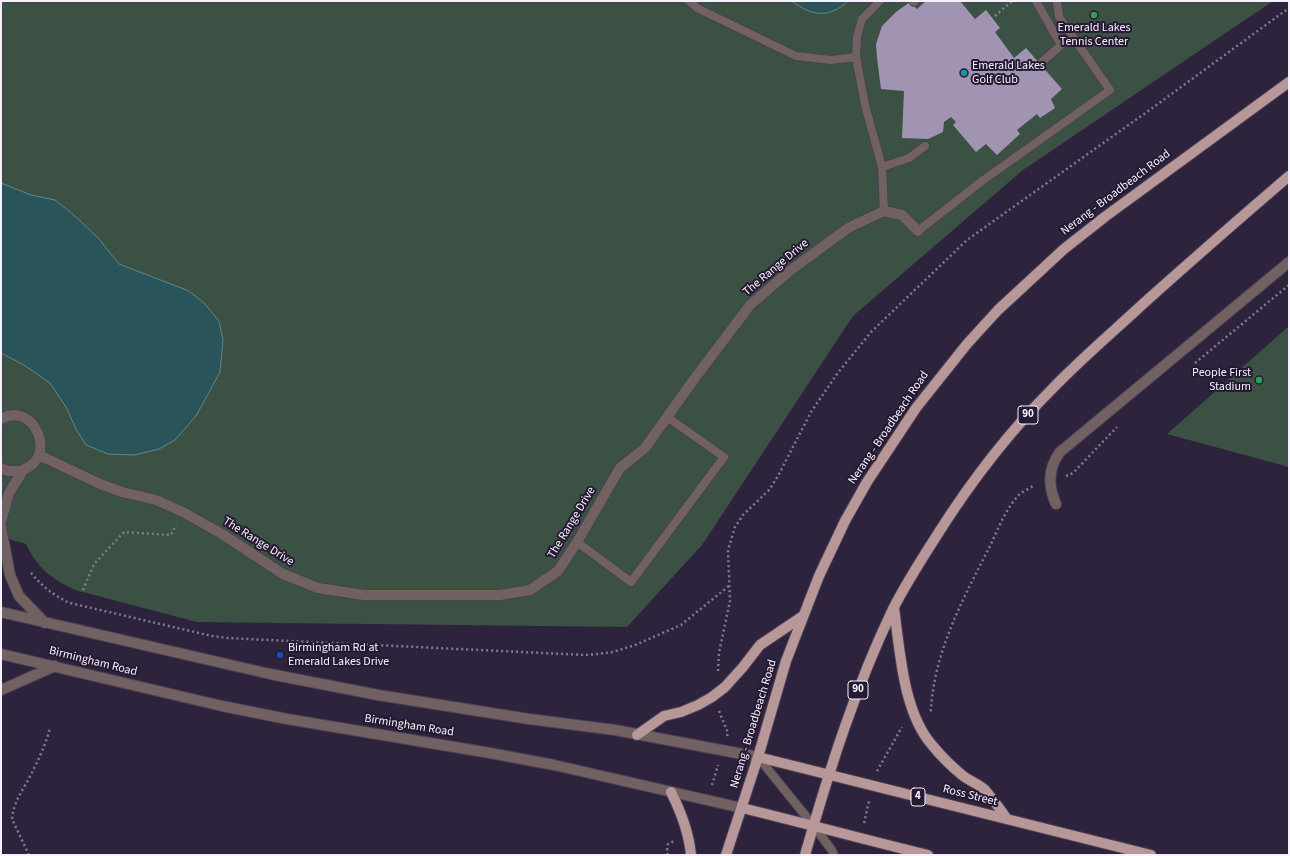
<!DOCTYPE html>
<style>
body{margin:0}
#map{position:relative;width:1290px;height:856px;overflow:hidden;background:#2e233c;font-family:"Source Sans 3",sans-serif}
canvas{display:block}
.frame{position:absolute;inset:0;border:2px solid #f6f1fe;pointer-events:none}
</style>
<div id="map">
<canvas width="1290" height="856"></canvas>
<div class="frame"></div>
</div>
<script>
const ctx = document.querySelector('canvas').getContext('2d');
ctx.lineJoin = 'round';
function fill(path, color) { ctx.fillStyle = color; ctx.fill(path, 'evenodd'); }
function strokePath(path, color, width, dash) { ctx.strokeStyle = color; ctx.lineWidth = width; ctx.lineCap = dash ? 'butt' : 'round'; ctx.setLineDash(dash || []); ctx.stroke(path); }
function drawText(font, color, halo, rows, align = 'center') {
  ctx.font = font + ' "Source Sans 3",sans-serif'; ctx.lineWidth = 4; ctx.setLineDash([]); ctx.textBaseline = 'middle'; ctx.strokeStyle = halo; ctx.fillStyle = color; for (const [text, x, y, turn = 0] of rows) {
    ctx.save(); ctx.translate(x, y); ctx.rotate((+turn || 0) * Math.PI / 180); ctx.textAlign = isNaN(turn) ? turn : align; if (halo) ctx.strokeText(text, 0, 0); ctx.fillText(text, 0, 0); ctx.restore();
  }
}
const green = new Path2D(`
 M1 1H1273L1023 170 853 316 702 545 627 627 197 622 75 590C51 578 38 569 26 544L1 537Z
 M1289 326V467L1167 434Z`);
const water = new Path2D(`
 M792 1H848C829 19 811 16 792 1Z
 M1 183 31 195 55 200 75 216 99 239 119 264 189 291 204 303 219 321 223 340 220 372 196 416 175 440 159 449 134 455 108 454 86 445 76 429 66 407 50 383 24 365 1 353Z`);
const building = new Path2D(`
 M926 1H960L975 19 986 10 1000 28 995 32 1014 58 1026 48 1062 89 1051 99 1055 108 1040 118 1037 114 1017 130 1020 134 997 155 986 144 976 152 953 125 956 122 951 117 944 122 943 132 928 139 902 138 904 91 881 89 877 58 876 44 882 26 896 12 910 2 917 9Z`);
const path = new Path2D(`
 M995 16 1012 1
 M1195 363 1289 285
 M1066 476 1073 473 1117 427
 M31 573C42 586 54 596 70 603L212 636 227 638 585 655 598 654 613 652 635 645 681 625 730 585
 M83 590 94 564 124 532 171 535 176 525
 M718 671 719 653 730 601 728 550 735 527 743 515 769 490 778 476 811 412 837 374 871 332 967 240 1151 109 1289 8
 M719 711 728 733 727 736
 M930 711 931 710C934 652 963 599 989 548 998 530 1005 509 1019 495 1023 491 1030 488 1035 485
 M877 771 902 727
 M712 785 718 765
 M864 823 869 801
 M29 855 12 819C13 805 20 794 27 782 36 765 45 747 50 728
 M668 855 667 850 668 844 674 841`);
const service = new Path2D(`
 M689 1 697 8 796 56 831 60 856 57
 M880 1 862 19 857 37 856 57 865 105 882 167 884 211
 M1036 1 1061 45 1042 62
 M914 2 915 1
 M882 167 909 158 925 146
 M918 231 982 181 1110 90 1059 17 1057 1
 M577 542 631 582 724 457 667 417
 M758 757 813 825 831 849 834 855`);
const minor = new Path2D(`
 M1 419C34 400 59 458 22 470 15 472 8 472 1 468
 M39 455 100 484 122 492 156 500 183 512 222 534 283 574 318 588 364 595H500L530 590 558 571 577 542 620 468 645 448 692 382 750 305 791 270 848 228 884 211 902 215 918 231
 M1056 504C1048 486 1048 468 1060 452L1289 262
 M1 522 9 493 24 469`);
const tertiary = new Path2D(`
 M1 527 10 575 19 596 45 623
 M1 612 270 674 378 695 529 719 615 730 758 757
 M1 654 222 706 287 719 490 753 554 765 742 808
 M1 690 55 666`);
const primary = new Path2D(`
 M894 608C900 651 903 712 932 745 941 756 951 766 962 775 969 781 979 784 985 790 993 799 1000 809 1007 819
 M637 735 664 716 681 712 698 705 712 697 725 687 743 667 760 645 803 616
 M758 757 1151 855
 M671 792C681 812 689 833 691 855
 M742 808C804 823 866 840 928 855
 M726 855 758 757 786 661 819 576 845 521 867 482 916 408 967 344 998 310 1064 249 1106 216 1289 82
 M805 855C829 771 855 688 893 609 906 583 923 557 939 532 972 480 1010 431 1053 388 1082 358 1114 331 1144 303 1192 260 1240 218 1289 176`);
const markers = [
 [1094,15,4,"#2e9e5b"],
 [964,73,4,"#0f9aa8"],
 [1259,380,4,"#2e9e5b"],
 [280,655,4,"#1a4fb4"]
];
const shields = [
 [1028,415,20],
 [858,690,20],
 [918,797,14]
];
const shieldNames = [
 ["90",1028,415],
 ["90",858,690],
 ["4",918,797]
];
const poiNames = [
 ["Emerald Lakes",1094,28,"center"],
 ["Tennis Center",1094,42,"center"],
 ["Emerald Lakes",972,66],
 ["Golf Club",972,80],
 ["People First",1251,373,"right"],
 ["Stadium",1251,387,"right"],
 ["Birmingham Rd at",288,648],
 ["Emerald Lakes Drive",288,662]
];
const streetNames = [
 ["Nerang - Broadbeach Road",1116,193,-37],
 ["The Range Drive",776,268,-40],
 ["Nerang - Broadbeach Road",889,428,-56],
 ["The Range Drive",572,523,-59],
 ["The Range Drive",258,542,32],
 ["Birmingham Road",93,662,14],
 ["Nerang - Broadbeach Road",754,724,-73],
 ["Birmingham Road",409,726,9],
 ["Ross Street",970,796,14]
];
fill(green, '#3b5144');
fill(water, '#28545a');
strokePath(water, '#66838b', 1);
fill(building, '#a194b3');
strokePath(service, '#4a4057', 10);
strokePath(minor, '#4a4057', 12);
strokePath(tertiary, '#4a4057', 12);
strokePath(primary, '#4a4057', 12);
strokePath(path, '#827a8e', 2.5, [2, 3]);
strokePath(service, '#716161', 8);
strokePath(minor, '#716161', 10);
strokePath(tertiary, '#716161', 10);
strokePath(primary, '#b89798', 10);
for (const [x, y, r, color] of markers) { const dot = new Path2D(); dot.arc(x, y, r, 0, 2 * Math.PI); ctx.fillStyle = color; ctx.fill(dot); strokePath(dot, '#251a32', 1.5); }
for (const [x, y, w] of shields) { const box = new Path2D(); box.roundRect(x - w / 2, y - 9, w, 18, 3); ctx.fillStyle = '#251a32'; ctx.fill(box); strokePath(box, '#f6f1fe', 1); }
drawText('bold 11px', '#f6f1fe', null, shieldNames);
drawText('12px', '#f6f1fe', '#251a32', poiNames, 'left');
drawText('12px', '#f6f1fe', '#251a32', streetNames);
</script>
